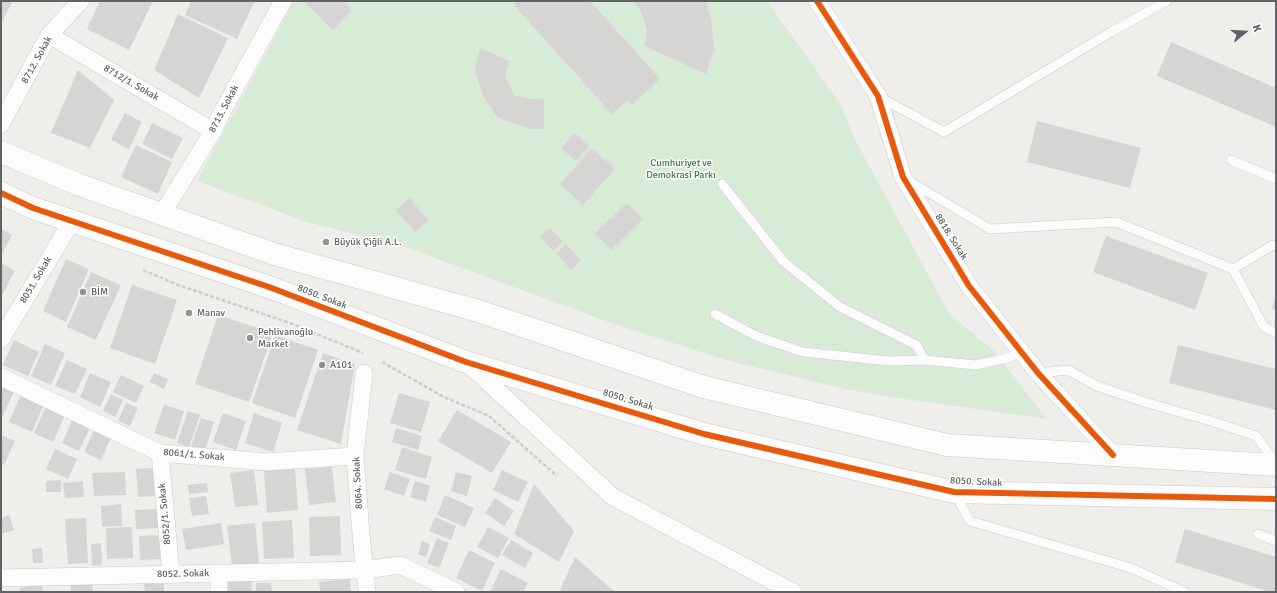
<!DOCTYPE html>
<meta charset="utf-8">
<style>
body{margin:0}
#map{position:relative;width:1277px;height:593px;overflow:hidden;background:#efeeea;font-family:Signika,sans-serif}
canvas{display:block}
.frame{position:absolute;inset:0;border:2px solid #5f6368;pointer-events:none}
.north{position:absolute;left:1225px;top:12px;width:40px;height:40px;-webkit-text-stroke:3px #fff;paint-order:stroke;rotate:72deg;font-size:11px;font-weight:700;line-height:16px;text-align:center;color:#5f6368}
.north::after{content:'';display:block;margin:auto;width:14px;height:18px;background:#5f6368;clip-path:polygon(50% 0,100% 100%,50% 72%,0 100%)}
</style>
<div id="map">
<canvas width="1277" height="593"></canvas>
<div class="frame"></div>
<div class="north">K</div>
</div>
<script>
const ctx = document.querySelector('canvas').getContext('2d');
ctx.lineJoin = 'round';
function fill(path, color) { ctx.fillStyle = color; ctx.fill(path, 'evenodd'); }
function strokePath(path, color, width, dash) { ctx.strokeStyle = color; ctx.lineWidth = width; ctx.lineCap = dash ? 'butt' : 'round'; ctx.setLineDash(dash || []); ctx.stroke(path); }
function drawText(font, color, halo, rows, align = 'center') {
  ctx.font = font + ' Signika,sans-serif'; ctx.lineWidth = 3; ctx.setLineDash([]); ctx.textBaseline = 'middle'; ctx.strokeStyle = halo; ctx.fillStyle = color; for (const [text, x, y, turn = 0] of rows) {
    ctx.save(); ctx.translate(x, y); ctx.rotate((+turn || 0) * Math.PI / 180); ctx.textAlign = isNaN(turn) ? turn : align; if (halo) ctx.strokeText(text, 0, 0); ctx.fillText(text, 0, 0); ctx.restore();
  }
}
const green = new Path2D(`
 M294 1H767L840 103 853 136 950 315 993 350 1047 419 898 398 845 389 726 360 614 324 405 247 307 222 197 181Z`);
const building = new Path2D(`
 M1 1H13L1 23Z
 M100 1H153L129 50 87 29Z
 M191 1H251L254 2 237 39 185 15Z
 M303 1H342L352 10 333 30Z
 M518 1H590L660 79 632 105 628 100 612 114 514 5Z
 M634 1H706L711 20 714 50 706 74 645 46 647 30 641 11Z
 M178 14 228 38 199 98 154 70Z
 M1171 42 1276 88V127L1157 76Z
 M480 48 509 61 505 76 515 96 531 99H544V129H531L498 118 483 96 475 69Z
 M78 70 114 100 90 148 51 133Z
 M125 113 142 122 129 149 111 140Z
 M1037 121 1141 148 1130 188 1027 162Z
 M152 123 183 138 172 159 142 144Z
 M575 133 589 146 576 161 561 148Z
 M136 145 172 162 158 194 121 177Z
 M592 148 615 169 583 205 560 184Z
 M410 198 428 220 415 232 396 210Z
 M627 203 643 219 611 250 595 233Z
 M550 228 563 241 553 251 540 237Z
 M1 229 12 235 1 255Z
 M1106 236 1208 273 1195 310 1093 272Z
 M566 244 581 260 571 270 556 253Z
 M66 259 89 269 66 322 43 311Z
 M1 263 15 271 1 297Z
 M91 272 121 285 96 340 67 327Z
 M132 285 177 300 155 364 110 348Z
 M1276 296V310L1272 308Z
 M218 315 273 333 249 402 195 384Z
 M275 335 318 350 295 418 252 403Z
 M14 340 39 352 28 376 3 365Z
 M45 344 65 353 51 385 31 376Z
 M1178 345 1276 369V410L1169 383Z
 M323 353 355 364 341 444 297 430Z
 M67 360 87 369 75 394 55 386Z
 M90 373 111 382 100 407 80 397Z
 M154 373 168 379 164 389 150 382Z
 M121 375 144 386 136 403 113 392Z
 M1 384 15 390 2 418H1Z
 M399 393 430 402 421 432 390 423Z
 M111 394 123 400 115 417 103 411Z
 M20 396 43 406 32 432 9 422Z
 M126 403 138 408 130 426 118 421Z
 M164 405 184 411 175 440 154 433Z
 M46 407 65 415 53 442 34 433Z
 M457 410 511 442 492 473 438 441Z
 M188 411 200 415 189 447 177 443Z
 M223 413 246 421 236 450 213 442Z
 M254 413 282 423 273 452 245 443Z
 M201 418 214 422 205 451 191 446Z
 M72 420 90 428 79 451 62 443Z
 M396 428 422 436 418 450 392 442Z
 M94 430 111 438 101 460 84 452Z
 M1 435 15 441 4 465 1 464Z
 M402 447 432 457 426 479 395 470Z
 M55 449 77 459 68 479 46 469Z
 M332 467 336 502 309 505 305 469Z
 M153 468 155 496 138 497 136 469Z
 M295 468 298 510 267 513 264 471Z
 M254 470 258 505 235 507 230 473Z
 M502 470 528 482 518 502 493 490Z
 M125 472 126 495 94 496 92 473Z
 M390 472 410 479 404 496 384 489Z
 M456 472 472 476 467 496 451 491Z
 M61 480V492H46V481Z
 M83 481 84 497 65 498 63 483Z
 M415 481 430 486 426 502 410 497Z
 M207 483 208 492 189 494 188 485Z
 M534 484 574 531 559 562 514 534Z
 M445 495 474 508 465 527 437 515Z
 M206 496 209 514 192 516 189 498Z
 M495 498 514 511 504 526 485 513Z
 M121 504 122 526 102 527 101 506Z
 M159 509 160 528 136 529 135 510Z
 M9 515 14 530 1 534V518Z
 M340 516 341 555 310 556 309 517Z
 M435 517 456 526 451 540 429 531Z
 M86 518 88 563 68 564 65 519Z
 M292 520 294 558 264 559 262 522Z
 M221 523 224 544 186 550 182 529Z
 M255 523 259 563 232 566 227 526Z
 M132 527 133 558 107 559 106 528Z
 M488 527 509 538 498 558 477 547Z
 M1185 529 1276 557V592H1270L1175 562Z
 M162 535 163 559 140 560 139 536Z
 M437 538 449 543 439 568 427 563Z
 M511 540 533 553 525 568 502 555Z
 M422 541 430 544 426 557 418 554Z
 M101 543 102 565 92 566 91 544Z
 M42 548 43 563H33L32 549Z
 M469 550 495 563 482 591 456 578Z
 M575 557 615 592H559Z
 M501 569 528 583 523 592H490Z
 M251 577 252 592H225V579Z
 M92 579 93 592H71V580Z
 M350 579 351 592H320L319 582Z
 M256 583H271L272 592H256Z
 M42 584 43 592H20L19 588Z
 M144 584H164V592H145Z`);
const path = new Path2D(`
 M143 270 178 285 290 323 363 353
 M382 362 444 397 489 416 557 476`);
const lane = new Path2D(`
 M879 97 944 132 1111 32 1167 1
 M1231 160 1276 179
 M909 181 990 229 1116 222 1233 269 1264 327 1276 333
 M722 184 783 261 840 307 916 345 925 360 976 365 1011 357 1018 349
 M1233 269 1273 245 1276 246
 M715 314 756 336 803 352 889 361 925 360
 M1038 373 1068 370 1097 386 1151 404 1211 421 1256 436 1276 463
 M955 494 970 521 1131 568 1185 592
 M1258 534 1276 541`);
const street = new Path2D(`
 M817 1 878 96 903 177 969 286 1038 373 1113 455
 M49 35 213 131
 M1 124 49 35 81 1
 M162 214 213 131 222 112 283 1
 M1 339 72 221
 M467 363 613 497 793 592
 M364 373 355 456 361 534 367 592
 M1 377 160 453 266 462 355 456
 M160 453 171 574
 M1 578 365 570 400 565 456 592
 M219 592V574`);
const secondary = new Path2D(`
 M1 152 77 184 274 254 475 310 704 387 947 445 1276 465
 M1 193 33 208 269 287 466 362 704 434 954 492 1276 499`);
const cycleway = new Path2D(`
 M817 1 878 96 903 177 969 286 1038 373 1113 455
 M1 193 33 208 269 287 466 362 704 434 954 492 1276 499`);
const markers = [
 [326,242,4,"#919496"],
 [83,292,4,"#919496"],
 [189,313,4,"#919496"],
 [250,338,4,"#919496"],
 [322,365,4,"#919496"]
];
const streetNames = [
 ["8712. Sokak",37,60,-61],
 ["8712/1. Sokak",131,83,30],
 ["8713. Sokak",224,109,-62],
 ["8818. Sokak",951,237,58],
 ["8051. Sokak",36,280,-59],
 ["8050. Sokak",322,297,21],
 ["8050. Sokak",628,400,17],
 ["8061/1. Sokak",194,455,5],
 ["8050. Sokak",976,482,3],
 ["8064. Sokak",358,483,-93],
 ["8052/1. Sokak",165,514,-95],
 ["8052. Sokak",183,574,-1]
];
const parkNames = [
 ["Cumhuriyet ve",681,163],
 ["Demokrasi Parkı",681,175]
];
const poiNames = [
 ["Büyük Çiğli A.L.",334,242],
 ["BİM",91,292],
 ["Manav",197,313],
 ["Pehlivanoğlu",258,332],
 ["Market",258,344],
 ["A101",330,365]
];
fill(green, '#d8ebd6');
fill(building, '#d6d5d3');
strokePath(lane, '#cbcccc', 10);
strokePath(street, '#cbcccc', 18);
strokePath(secondary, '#cacacb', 23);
strokePath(path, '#cacfcc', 2.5, [4, 2]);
strokePath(lane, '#fdfcfc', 9);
strokePath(street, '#fdfcfc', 17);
strokePath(secondary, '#fdfcfc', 22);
strokePath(cycleway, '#e8590c', 6);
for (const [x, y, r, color] of markers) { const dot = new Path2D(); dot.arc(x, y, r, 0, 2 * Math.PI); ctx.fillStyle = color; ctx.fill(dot); strokePath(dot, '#fff', 1.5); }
drawText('10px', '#5f6368', '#fff', streetNames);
drawText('10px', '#348238', '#fff', parkNames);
drawText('10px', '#5f6368', '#fff', poiNames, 'left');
</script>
